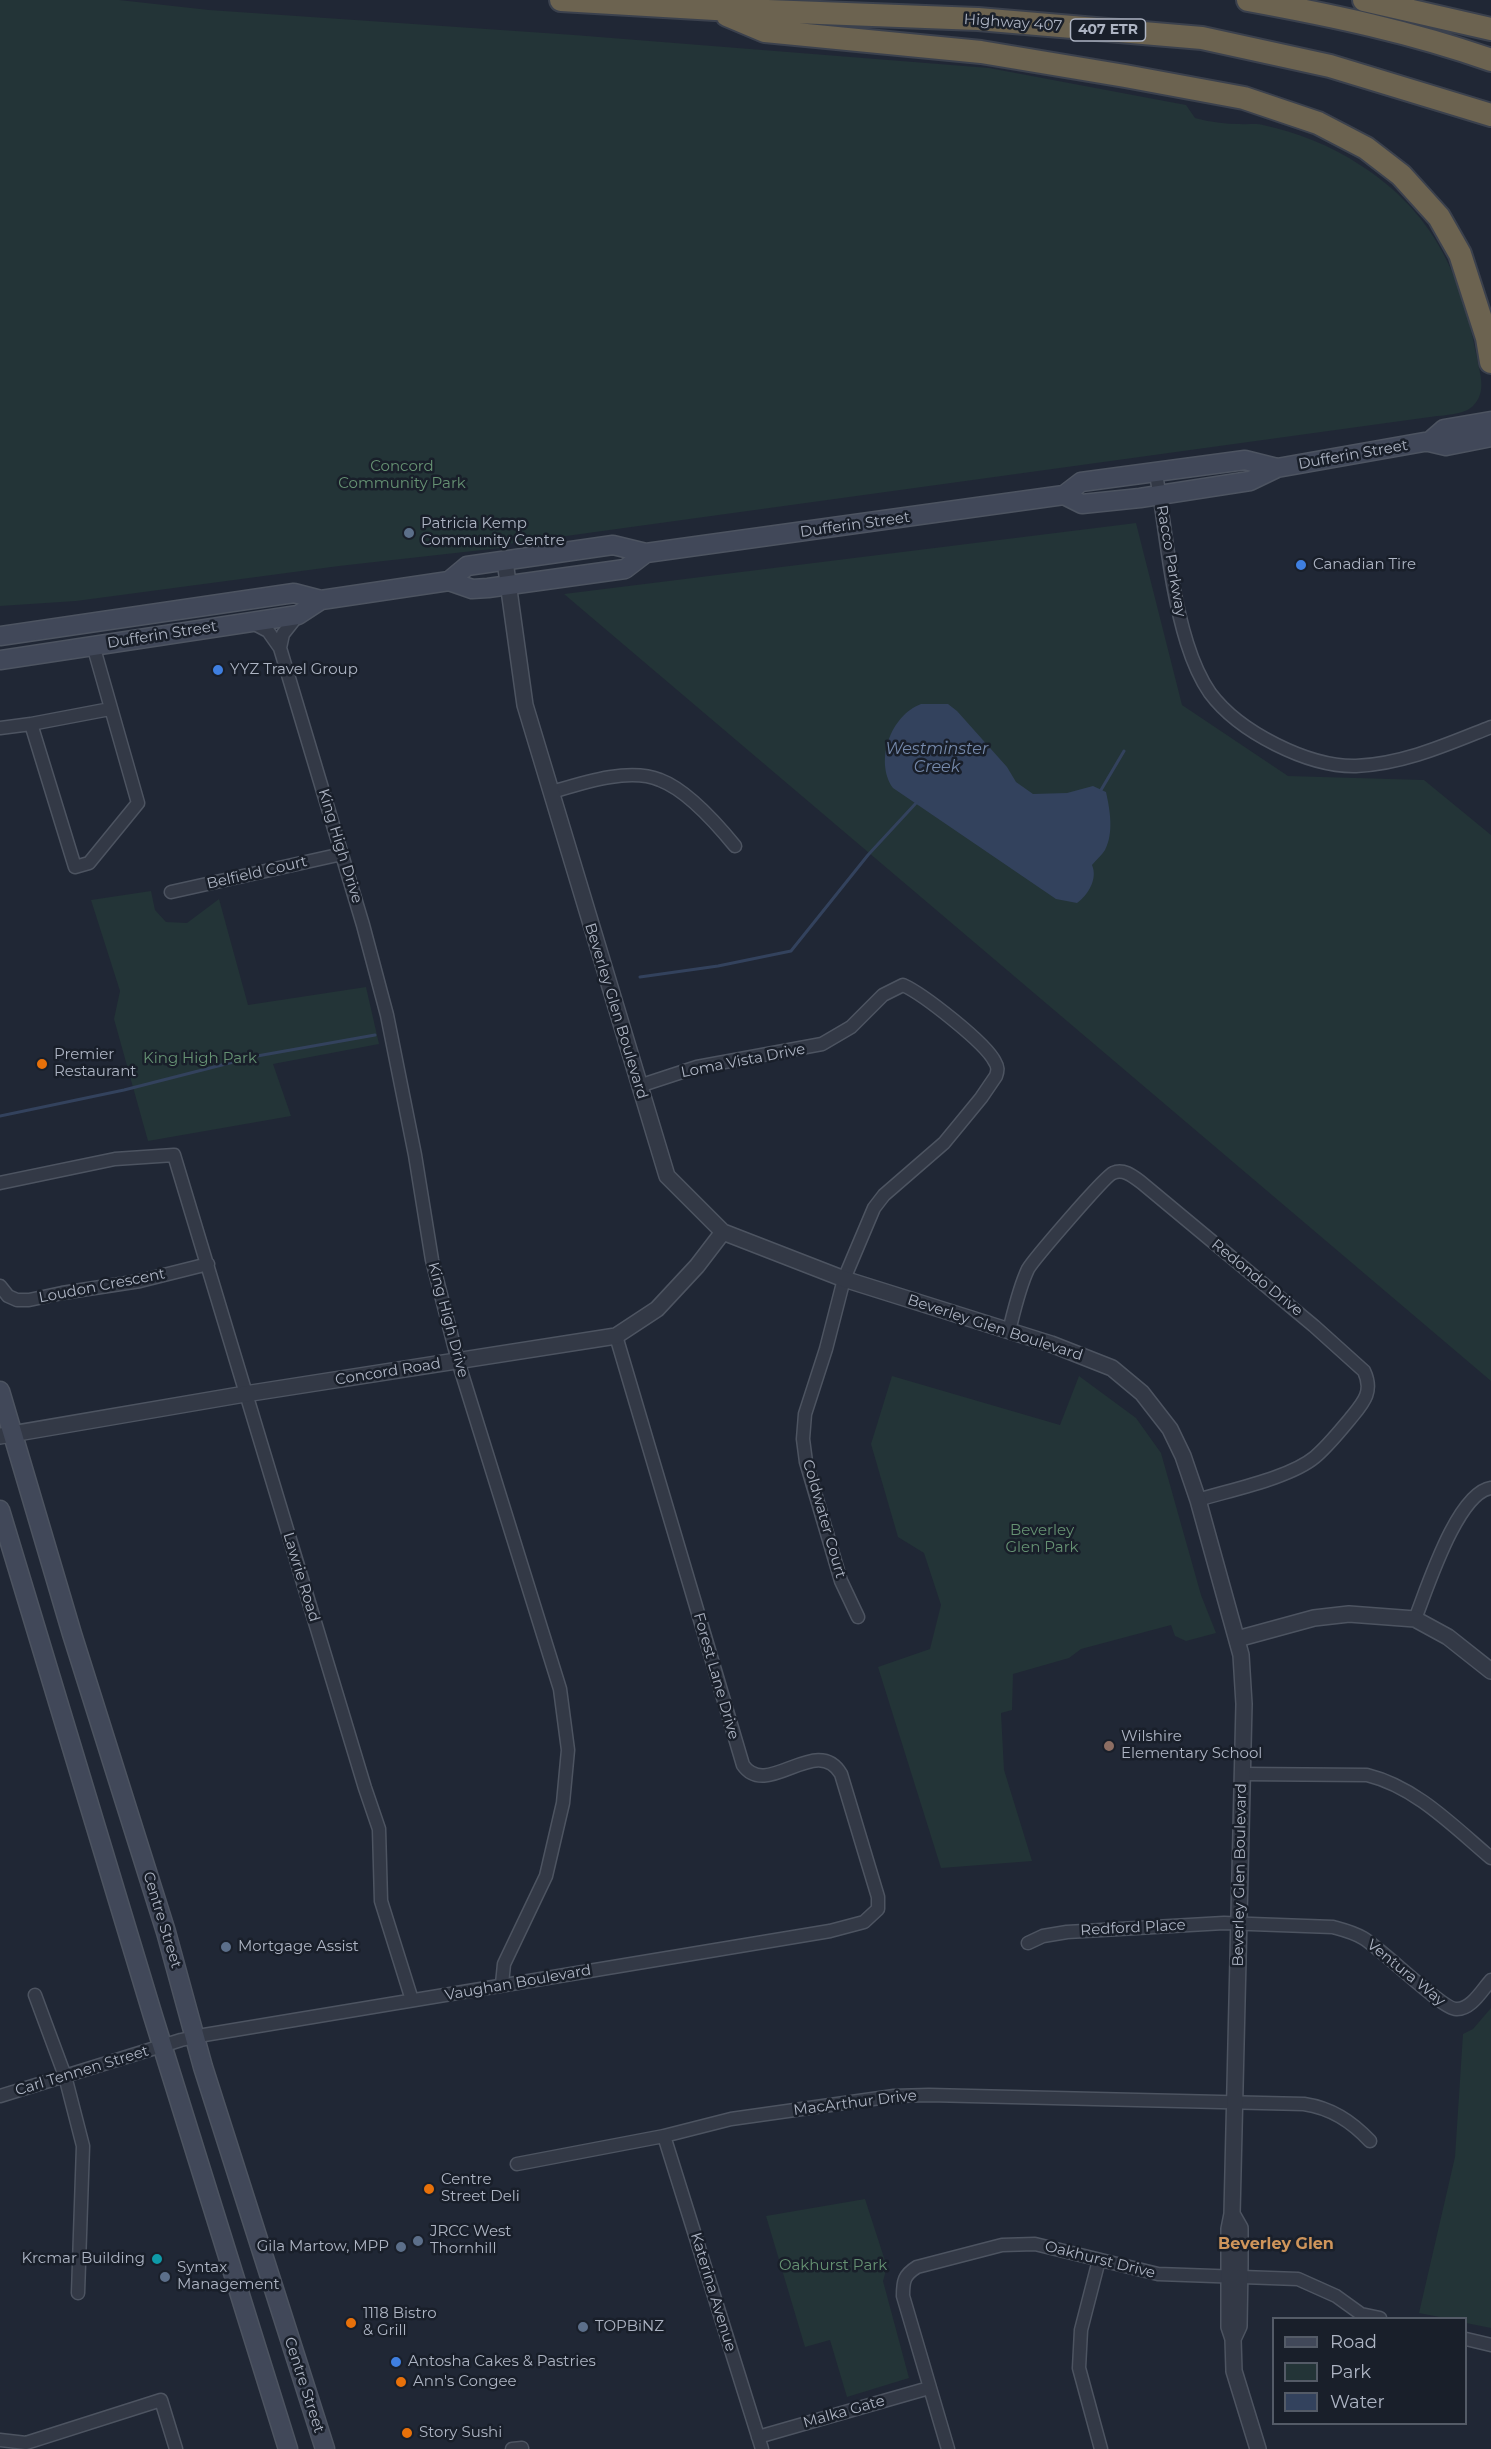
<!DOCTYPE html>
<style>
body{margin:0}
#map{position:relative;width:1491px;height:2449px;overflow:hidden;background:#202735;font-family:Montserrat,sans-serif}
canvas{display:block}
.legend{position:absolute;left:1272px;top:2317px;width:195px;height:108px;box-sizing:border-box;background:#191f2a;border:2px solid #545b67;margin:0;padding:8px 10px;list-style:none;font-size:18px;color:#adb4c3}
.legend li{display:flex;align-items:center;gap:12px;height:30px}
.legend b{width:30px;border:2px solid #545b67}
</style>
<div id="map">
<canvas width="1491" height="2449"></canvas>
<ul class="legend">
<li><b style="height:8px;background:#414859"></b>Road</li>
<li><b style="height:16px;background:#233437"></b>Park</li>
<li><b style="height:16px;background:#33425d"></b>Water</li>
</ul>
</div>
<script>
const ctx = document.querySelector('canvas').getContext('2d');
ctx.lineJoin = 'round';
function fill(path, color) { ctx.fillStyle = color; ctx.fill(path, 'evenodd'); }
function strokePath(path, color, width, dash) { ctx.strokeStyle = color; ctx.lineWidth = width; ctx.lineCap = dash ? 'butt' : 'round'; ctx.setLineDash(dash || []); ctx.stroke(path); }
function drawText(font, color, halo, rows, align = 'center') {
  ctx.font = font + ' Montserrat,sans-serif'; ctx.lineWidth = 5; ctx.setLineDash([]); ctx.textBaseline = 'middle'; ctx.strokeStyle = halo; ctx.fillStyle = color; for (const [text, x, y, turn = 0] of rows) {
    ctx.save(); ctx.translate(x, y); ctx.rotate((+turn || 0) * Math.PI / 180); ctx.textAlign = isNaN(turn) ? turn : align; if (halo) ctx.strokeText(text, 0, 0); ctx.fillText(text, 0, 0); ctx.restore();
  }
}
const green = new Path2D(`
 M0 0H119L209 10 574 35 989 68 1186 105 1195 118C1210 122 1225 124 1240 124 1248 125 1256 123 1263 125 1296 132 1332 146 1360 165 1433 211 1462 276 1477 358 1480 374 1487 392 1473 406 1464 415 1443 415 1430 417L508 544 509 547 339 566 76 601 0 606Z
 M1136 523 1182 705 1288 776 1424 780 1491 835V1381L564 594Z
 M151 891 155 910 166 922 187 923 219 899 248 1005 366 987 379 1044 273 1064 291 1116 148 1141 114 1019 120 991 91 900Z
 M892 1376 1060 1425 1079 1376 1136 1418 1161 1453 1201 1595 1216 1633 1186 1641 1175 1636 1171 1625 1081 1649 1069 1658 1013 1674 1012 1710 1001 1713 1004 1770 1032 1861 941 1868 878 1667 930 1649 941 1605 924 1553 898 1537 871 1444Z
 M1491 2008V2328L1466 2323V2318H1445L1419 2313 1455 2157 1463 2034 1473 2029Z
 M865 2199 887 2267 883 2281 909 2378 847 2397 830 2340 805 2347 766 2216Z`);
const water = new Path2D(`
 M921 704H948L957 711 1007 767 1016 782 1033 794 1067 793 1093 786 1106 792C1110 810 1114 833 1105 850 1102 855 1096 860 1092 865 1098 879 1088 895 1077 903L1056 899 893 788C874 761 891 715 921 704Z`);
const stream = new Path2D(`
 M1101 790 1124 751
 M640 977 718 966 791 951 868 855 917 802
 M0 1116 124 1090 257 1056 375 1035`);
const minor = new Path2D(`
 M1156 474C1166 531 1170 588 1187 643 1192 659 1201 680 1210 693 1239 732 1308 767 1356 766 1404 764 1448 744 1491 727
 M251 622 268 631 280 648 363 925 387 1015 415 1155 432 1260 458 1361 560 1689 568 1750 563 1803 546 1876 504 1964 502 1984
 M280 648 283 634 298 615
 M31 724 75 867 89 863 138 803 93 645
 M0 728 31 724 110 709
 M552 792C582 783 629 767 660 780 687 790 717 824 735 846
 M171 892 342 854
 M639 1086 697 1067 822 1044 851 1027 883 995 903 985C923 994 986 1043 995 1062 998 1067 998 1070 996 1076L981 1098 944 1143 884 1195 874 1208 844 1279 826 1349 805 1414 803 1439 806 1462 841 1581 858 1617
 M0 1183 115 1159 174 1155 365 1788 379 1829 381 1901 412 2000
 M0 1286 8 1296 17 1300H29L62 1293 140 1281 208 1264
 M1009 1331C1014 1311 1019 1288 1028 1269 1034 1259 1105 1176 1113 1173 1124 1168 1134 1177 1142 1183L1314 1326 1364 1371C1374 1392 1363 1403 1350 1419 1339 1432 1328 1446 1315 1457 1290 1478 1230 1490 1198 1500
 M1415 1619C1427 1589 1457 1493 1491 1488
 M1242 1774 1367 1775C1416 1787 1453 1826 1491 1858
 M1028 1943 1043 1936 1067 1932 1224 1923 1333 1927C1344 1930 1353 1932 1363 1938 1382 1949 1442 2009 1456 2009 1471 2010 1482 1990 1491 1980
 M35 1995 65 2076 83 2146 78 2293
 M0 2096 181 2040 204 2035 830 1931 864 1922 878 1909V1897L841 1774C817 1733 767 1800 743 1765L616 1336
 M664 2136 762 2449
 M517 2164 664 2136 731 2119 894 2096 929 2095 1304 2104C1331 2108 1351 2121 1370 2141
 M1099 2260 1081 2330 1079 2368 1101 2449
 M1466 2339 1491 2345
 M758 2437 929 2388
 M0 2440 26 2443 161 2400 176 2449
 M512 2449 522 2448
 M948 2449 903 2296C903 2281 904 2275 917 2267L1002 2245 1035 2244 1158 2274 1298 2279 1336 2296 1361 2314 1380 2318`);
const tertiary = new Path2D(`
 M505 561 525 705 667 1176 723 1232 844 1279 1051 1344 1112 1368 1142 1393 1170 1429 1183 1456 1198 1500 1241 1655 1244 1704 1232 2214 1229 2229V2327L1233 2339 1234 2371 1258 2449
 M0 1436 245 1394 616 1336 657 1309 697 1266 723 1232
 M1237 1639 1314 1618 1349 1614 1415 1619 1448 1637 1491 1671
 M1232 2214 1240 2228V2265L1239 2326 1233 2339`);
const secondary = new Path2D(`
 M1429 442 1444 429 1491 421
 M1064 495 1082 504 1140 498 1250 481 1277 468 1424 442H1429L1446 446 1491 437
 M449 581 467 566 613 545 646 553 1064 495 1081 482 1245 460 1277 468
 M0 636 294 593 321 600 449 581 472 589 488 588 625 569 646 553
 M0 660 298 615 321 600
 M0 1391 72 1634 166 1932 203 2067 325 2449
 M0 1510 153 2016 288 2449`);
const motorway = new Path2D(`
 M561 0 715 9 978 19 1202 38 1330 66 1491 115
 M1248 0C1330 15 1412 32 1491 60
 M1364 0 1491 29
 M727 15 765 31 981 52 1125 76 1244 98 1318 123 1366 148 1401 175 1439 217 1460 254 1487 338 1491 362`);
const markers = [
 [409,533,6,"#5c6f8a"],
 [1301,565,6,"#3f7fe0"],
 [218,670,6,"#3f7fe0"],
 [42,1064,6,"#e8710a"],
 [1109,1746,6,"#8d6e63"],
 [226,1947,6,"#5c6f8a"],
 [429,2189,6,"#e8710a"],
 [418,2241,6,"#5c6f8a"],
 [401,2247,6,"#5c6f8a"],
 [157,2259,6,"#0f9aa8"],
 [165,2277,6,"#5c6f8a"],
 [351,2323,6,"#e8710a"],
 [583,2327,6,"#5c6f8a"],
 [396,2362,6,"#3f7fe0"],
 [401,2382,6,"#e8710a"],
 [407,2433,6,"#e8710a"]
];
const shields = [
 [1108,30,75]
];
const shieldNames = [
 ["407 ETR",1108,30]
];
const streetNames = [
 ["Highway 407",1013,23,4],
 ["Dufferin Street",1353,455,-10],
 ["Dufferin Street",855,525,-8],
 ["Racco Parkway",1171,561,80],
 ["Dufferin Street",162,635,-9],
 ["King High Drive",340,846,73],
 ["Belfield Court",257,873,-13],
 ["Beverley Glen Boulevard",616,1011,73],
 ["Loma Vista Drive",743,1061,-11],
 ["Redondo Drive",1257,1278,39],
 ["Loudon Crescent",102,1286,-11],
 ["King High Drive",448,1320,75],
 ["Beverley Glen Boulevard",995,1328,18],
 ["Concord Road",388,1372,-9],
 ["Coldwater Court",824,1519,74],
 ["Lawrie Road",301,1577,73],
 ["Forest Lane Drive",716,1676,74],
 ["Beverley Glen Boulevard",1240,1875,-89],
 ["Centre Street",162,1920,73],
 ["Redford Place",1133,1928,-3],
 ["Ventura Way",1406,1973,39],
 ["Vaughan Boulevard",518,1983,-10],
 ["Carl Tennen Street",82,2071,-17],
 ["MacArthur Drive",855,2103,-7],
 ["Oakhurst Drive",1100,2260,14],
 ["Katerina Avenue",713,2292,73],
 ["Centre Street",304,2385,72],
 ["Malka Gate",844,2412,-16]
];
const parkNames = [
 ["Concord",402,467],
 ["Community Park",402,484],
 ["King High Park",200,1059],
 ["Beverley",1042,1531],
 ["Glen Park",1042,1548],
 ["Oakhurst Park",833,2266]
];
const poiNames = [
 ["Patricia Kemp",421,524],
 ["Community Centre",421,541],
 ["Canadian Tire",1313,565],
 ["YYZ Travel Group",230,670],
 ["Premier",54,1055],
 ["Restaurant",54,1072],
 ["Wilshire",1121,1737],
 ["Elementary School",1121,1754],
 ["Mortgage Assist",238,1947],
 ["Centre",441,2180],
 ["Street Deli",441,2197],
 ["JRCC West",430,2232],
 ["Thornhill",430,2249],
 ["Gila Martow, MPP",389,2247,"right"],
 ["Krcmar Building",145,2259,"right"],
 ["Syntax",177,2268],
 ["Management",177,2285],
 ["1118 Bistro",363,2314],
 ["& Grill",363,2331],
 ["TOPBiNZ",595,2327],
 ["Antosha Cakes & Pastries",408,2362],
 ["Ann's Congee",413,2382],
 ["Story Sushi",419,2433]
];
const waterNames = [
 ["Westminster",937,749],
 ["Creek",937,767]
];
const neighbourhoodNames = [
 ["Beverley Glen",1276,2244]
];
fill(green, '#233437');
fill(water, '#33425d');
strokePath(stream, '#33425d', 3);
strokePath(minor, '#4d5461', 15);
strokePath(tertiary, '#4d5461', 18);
strokePath(secondary, '#4d5461', 21);
strokePath(motorway, '#3b414d', 26);
strokePath(minor, '#333946', 12);
strokePath(tertiary, '#333946', 15);
strokePath(secondary, '#414859', 18);
strokePath(motorway, '#6c6350', 22);
for (const [x, y, r, color] of markers) { const dot = new Path2D(); dot.arc(x, y, r, 0, 2 * Math.PI); ctx.fillStyle = color; ctx.fill(dot); strokePath(dot, '#191f2a', 2); }
for (const [x, y, w] of shields) { const box = new Path2D(); box.roundRect(x - w / 2, y - 11, w, 22, 4.5); ctx.fillStyle = '#191f2a'; ctx.fill(box); strokePath(box, '#adb4c3', 1.5); }
drawText('bold 14px', '#adb4c3', null, shieldNames);
drawText('15px', '#adb4c3', '#191f2a', streetNames);
drawText('15px', '#669273', '#191f2a', parkNames);
drawText('15px', '#adb4c3', '#191f2a', poiNames, 'left');
drawText('italic 16px', '#7589ab', '#191f2a', waterNames);
drawText('bold 16px', '#cf955b', '#191f2a', neighbourhoodNames);
</script>
